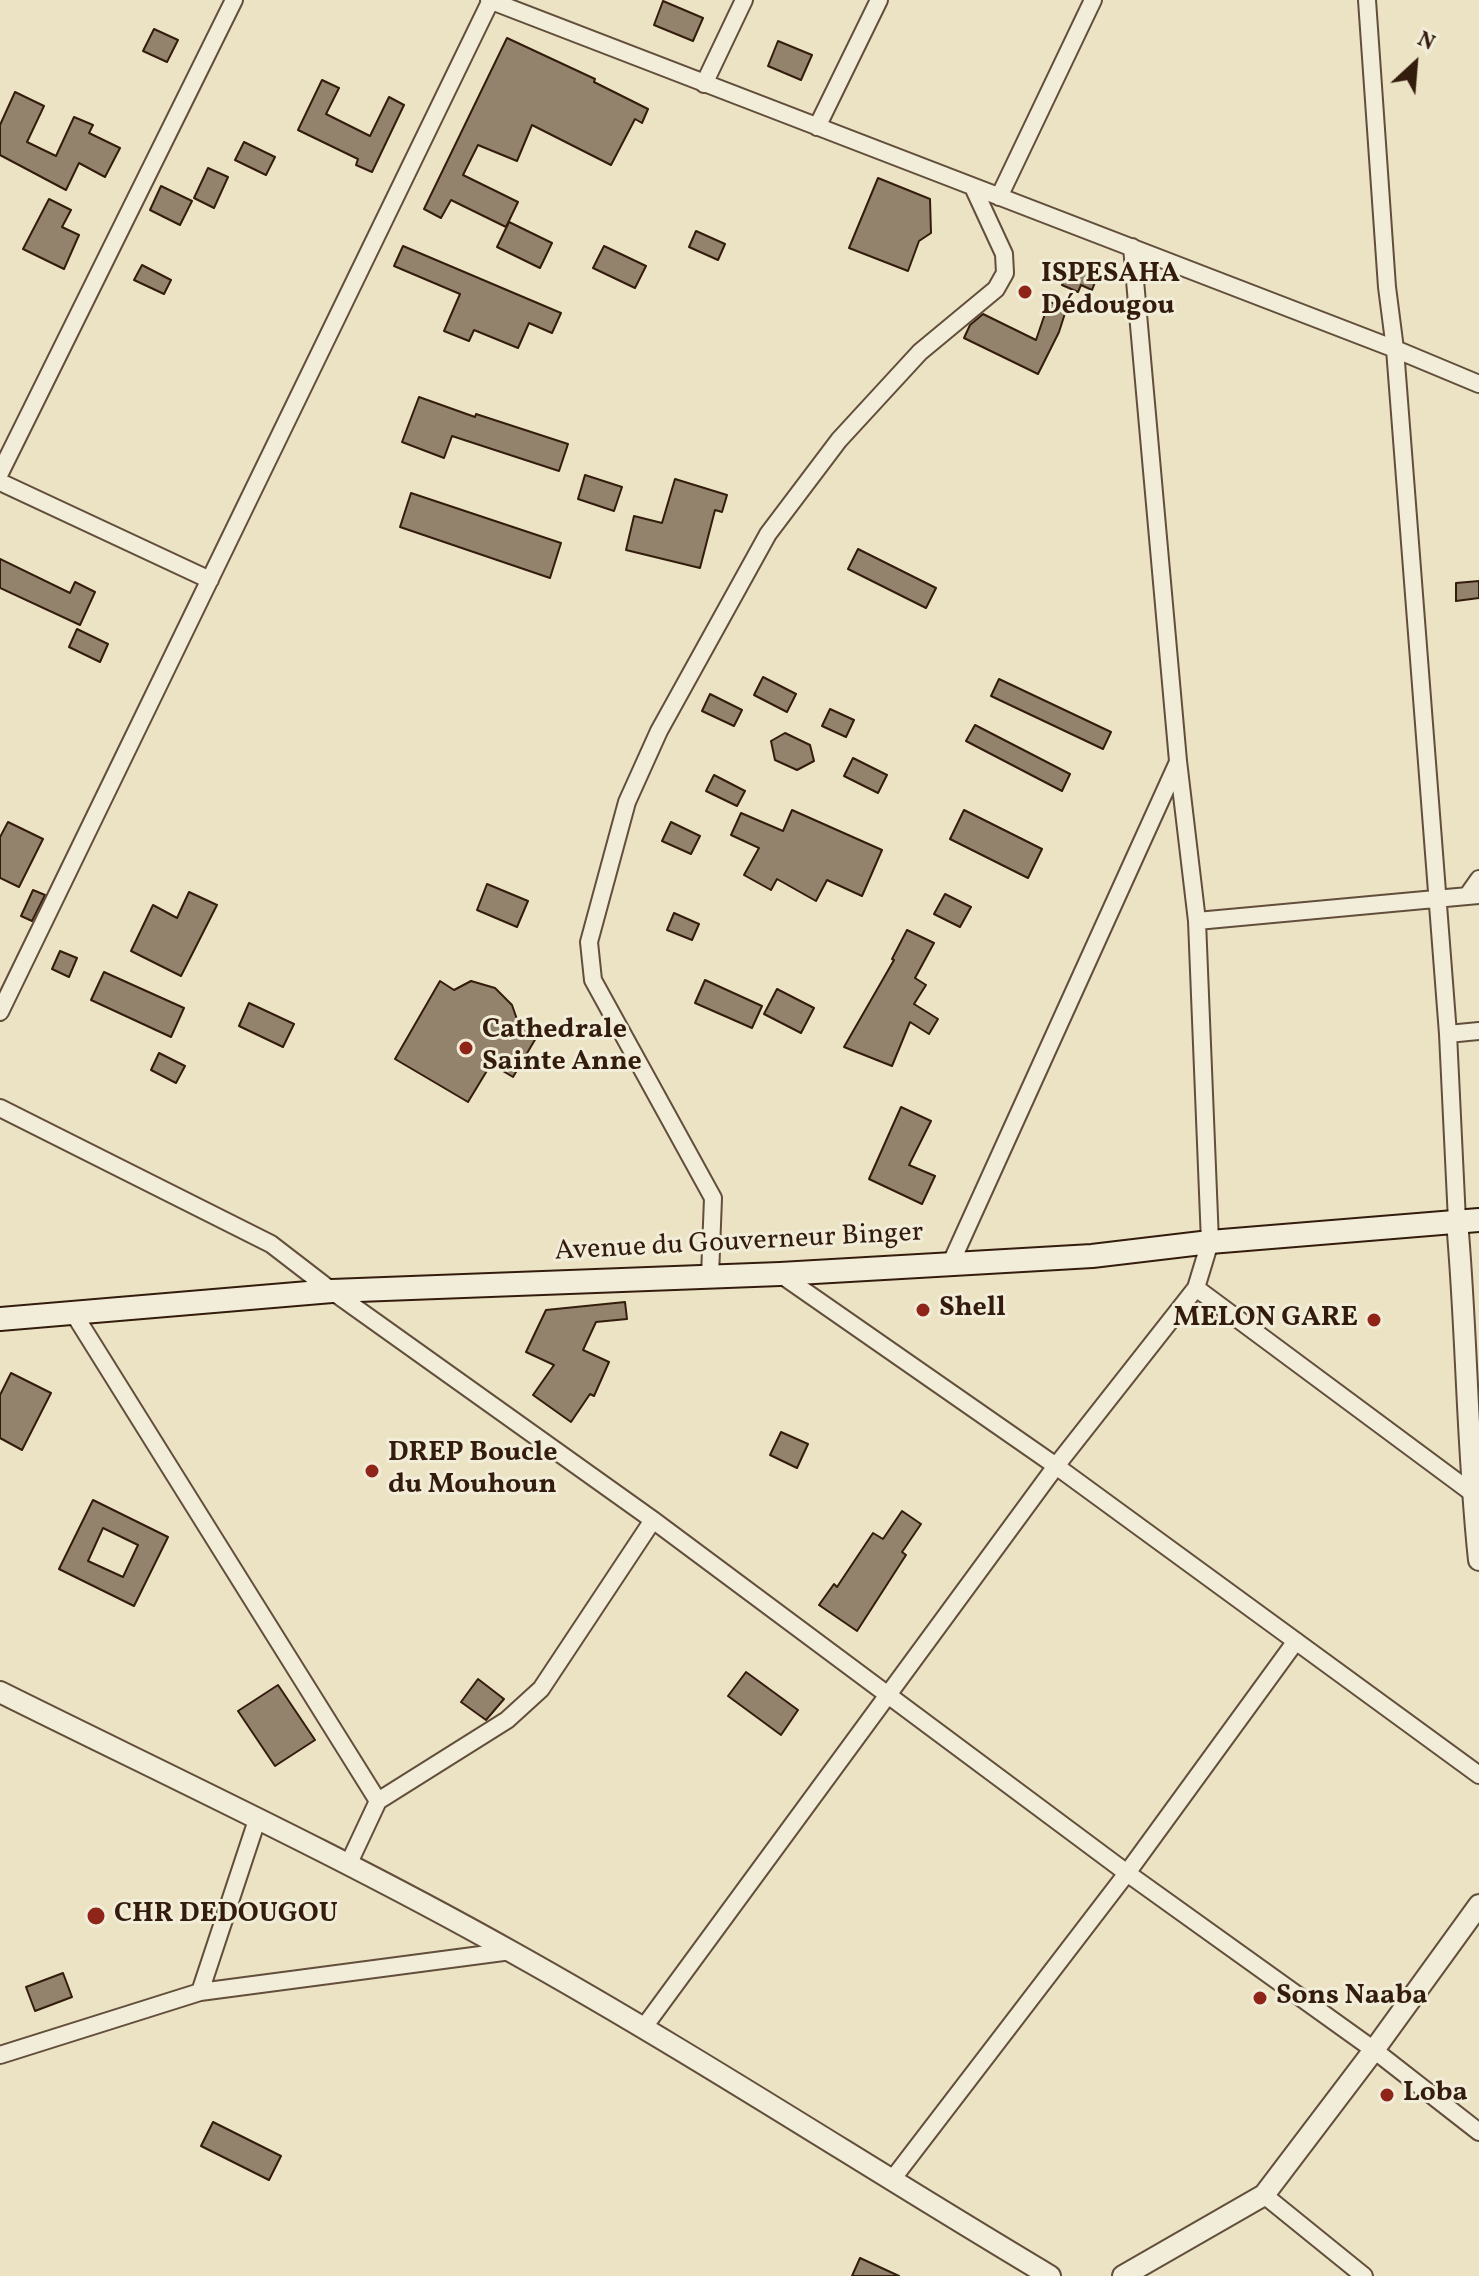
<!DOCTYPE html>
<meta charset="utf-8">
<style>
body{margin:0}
#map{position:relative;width:1479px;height:2276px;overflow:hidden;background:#ebe3c4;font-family:Vollkorn,serif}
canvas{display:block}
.north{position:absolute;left:1375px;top:24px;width:80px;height:80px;-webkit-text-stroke:6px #f2edd9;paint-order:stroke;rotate:26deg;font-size:22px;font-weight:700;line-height:32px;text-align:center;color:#341c0d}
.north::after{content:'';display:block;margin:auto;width:28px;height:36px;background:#341c0d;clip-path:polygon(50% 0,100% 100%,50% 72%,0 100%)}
</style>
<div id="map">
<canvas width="1479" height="2276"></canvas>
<div class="north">N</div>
</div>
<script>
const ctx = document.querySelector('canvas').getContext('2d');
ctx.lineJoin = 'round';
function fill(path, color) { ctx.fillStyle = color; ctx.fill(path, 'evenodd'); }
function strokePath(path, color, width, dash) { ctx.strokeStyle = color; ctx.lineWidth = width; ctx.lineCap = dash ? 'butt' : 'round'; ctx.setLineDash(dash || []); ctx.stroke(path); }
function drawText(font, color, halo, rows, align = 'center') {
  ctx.font = font + ' Vollkorn,serif'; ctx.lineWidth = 6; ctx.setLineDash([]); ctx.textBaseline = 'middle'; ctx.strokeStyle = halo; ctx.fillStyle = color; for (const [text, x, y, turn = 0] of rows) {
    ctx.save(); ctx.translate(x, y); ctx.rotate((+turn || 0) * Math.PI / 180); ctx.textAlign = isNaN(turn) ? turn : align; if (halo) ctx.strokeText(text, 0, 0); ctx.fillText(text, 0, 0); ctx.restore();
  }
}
const building = new Path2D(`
 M663 1 703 18 693 41 654 25Z
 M154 29 178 40 167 62 143 51Z
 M507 38 595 79 594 82 648 109 642 123 635 119 611 165 532 125 517 161 478 145 463 175 518 202 506 227 451 200 441 218 424 209Z
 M778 41 812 55 801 80 768 66Z
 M322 80 339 88 326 114 370 136 389 97 404 105 372 172 356 165 358 159 298 130Z
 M15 92 44 106 27 142 56 156 74 117 93 125 89 133 120 148 105 177 79 163 66 190 0 155V125Z
 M244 142 275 157 266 175 235 160Z
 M208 168 228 177 214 208 194 198Z
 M878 178 930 199 931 233 919 241 908 271 849 248Z
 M161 186 192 201 180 225 150 210Z
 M49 199 71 210 62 227 79 235 64 269 23 249Z
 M509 222 552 243 540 268 497 247Z
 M696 231 725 244 718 260 689 247Z
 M403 246 561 313 552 333 529 323 518 348 474 330 469 341 444 331 460 294 394 266Z
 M604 246 646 266 635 288 593 268Z
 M1071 264 1098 275 1092 290 1081 285 1078 292 1062 285Z
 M142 265 171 280 164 294 134 280Z
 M1049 302 1067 307 1059 332 1038 374 964 338 970 325 983 314 1036 340Z
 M419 397 475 417 476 414 568 444 559 471 452 436 444 458 402 442Z
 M585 475 622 487 614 511 578 499Z
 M675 479 727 495 722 512 715 510 700 568 626 550 634 516 662 523Z
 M411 493 561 543 550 578 400 527Z
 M858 549 936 588 926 608 848 569Z
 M0 559 70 593 75 582 95 592 80 625 0 588Z
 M1479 581V598L1456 601V583Z
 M77 629 108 644 100 662 69 647Z
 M763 677 796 694 787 712 754 695Z
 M999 679 1111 732 1103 749 991 696Z
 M710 694 742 710 734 726 702 711Z
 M830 709 854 720 846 737 822 726Z
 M975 725 1070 774 1062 791 966 741Z
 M785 733 810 745 814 761 797 770 775 760 771 741Z
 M853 758 887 775 878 793 844 776Z
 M714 775 745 791 737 806 706 791Z
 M792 810 882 850 862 896 827 880 816 901 777 879 771 890 744 875 759 848 731 835 741 813 783 831Z
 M964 810 1042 849 1028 878 950 839Z
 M8 822 43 839 19 887 0 878V837Z
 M671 822 700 836 691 854 662 841Z
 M487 884 528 901 517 927 477 910Z
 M33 890 45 895 32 921 21 916Z
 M189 892 217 905 181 976 131 951 153 905 177 918Z
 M945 894 971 907 960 927 934 914Z
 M674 913 699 924 692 940 667 930Z
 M907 930 934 943 915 978 926 985 914 1004 938 1019 929 1034 910 1022 892 1066 844 1047 894 960 892 959Z
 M60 951 77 958 69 977 52 969Z
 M104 972 184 1008 171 1037 91 1000Z
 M705 980 762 1006 752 1028 695 1003Z
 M440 981 454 990 471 981 495 988 512 1005 520 1028 536 1038 513 1077 491 1064 468 1102 395 1059Z
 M777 989 814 1008 801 1033 764 1014Z
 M249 1003 294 1024 283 1047 239 1026Z
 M159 1053 185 1066 176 1083 151 1070Z
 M901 1107 931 1121 909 1165 935 1176 922 1204 869 1179Z
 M625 1302 627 1319 596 1322 583 1350 609 1362 594 1396 590 1394 571 1422 533 1395 554 1365 526 1352 546 1310Z
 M11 1373 51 1393 22 1450 0 1438V1395Z
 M781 1432 808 1444 797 1468 770 1455Z
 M93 1500 168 1537 134 1606 59 1569ZM103 1528 138 1545 123 1577 88 1561Z
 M902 1511 921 1524 902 1552 906 1555 857 1631 819 1605 834 1584 837 1587 873 1533 883 1539Z
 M746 1672 798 1710 781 1735 728 1696Z
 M478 1679 504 1699 486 1720 461 1702Z
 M278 1685 315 1740 275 1766 238 1711Z
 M63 1973 72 1997 35 2011 26 1987Z
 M213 2122 281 2156 269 2180 201 2146Z
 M860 2258 899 2276H852Z`);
const minor = new Path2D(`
 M489 0 1395 349 1479 384
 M1367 0 1387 287 1395 349 1448 1034 1457 1221
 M704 84 744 0
 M817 127 879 0
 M999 197 1093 0
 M0 473 234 0
 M0 482 210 580
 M1467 896 1479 879
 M1197 921 1479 895
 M0 1012 491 0
 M1448 1034 1479 1031
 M0 1108 271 1244 332 1291 653 1520 1127 1873 1374 2050 1479 2132
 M950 1265 1178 762
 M780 1274 1056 1466 1479 1775
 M710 1276 713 1198 593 980 589 942 627 802 659 731 768 534 839 440 920 352 996 289 1005 273 1004 254 973 187
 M1196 1288 1479 1498
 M74 1314 378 1801 348 1865
 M378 1801 507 1720 541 1689 653 1520
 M200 1992 257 1820
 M644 2027 1056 1466 1196 1288 1210 1242 1197 921 1178 761 1132 247
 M0 2055 200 1992 511 1951
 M891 2181 1127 1873 1296 1641
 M1264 2195 1364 2276`);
const tertiary = new Path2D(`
 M1457 1221C1467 1334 1467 1448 1479 1560
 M0 1692C171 1777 345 1858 512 1952 695 2054 870 2169 1050 2276
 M1123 2276 1264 2195 1374 2050 1479 1905`);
const secondary = new Path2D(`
 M0 1319 332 1291 780 1274 1092 1256 1210 1242 1479 1220`);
const markers = [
 [1025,292,8,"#8f2418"],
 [466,1048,8,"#8f2418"],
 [923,1310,8,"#8f2418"],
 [1374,1320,8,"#8f2418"],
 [372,1471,8,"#8f2418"],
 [96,1916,10,"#8f2418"],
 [1260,1998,8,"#8f2418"],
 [1387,2095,8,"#8f2418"]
];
const poiNames = [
 ["ISPESAHA",1041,276],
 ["Dédougou",1041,308],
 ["Cathedrale",482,1032],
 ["Sainte Anne",482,1064],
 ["Shell",939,1310],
 ["MELON GARE",1358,1320,"right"],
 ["DREP Boucle",388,1455],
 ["du Mouhoun",388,1487],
 ["CHR DEDOUGOU",114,1916],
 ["Sons Naaba",1276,1998],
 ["Loba",1403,2095]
];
const streetNames = [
 ["Avenue du Gouverneur Binger",739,1244,-3]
];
fill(building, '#93836c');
strokePath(building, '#341c0d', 2);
strokePath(minor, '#624e3b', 20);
strokePath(tertiary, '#624e3b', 24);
strokePath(secondary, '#341c0d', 26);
strokePath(minor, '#f2edd9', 16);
strokePath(tertiary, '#f2edd9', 20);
strokePath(secondary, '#f2edd9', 22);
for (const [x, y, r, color] of markers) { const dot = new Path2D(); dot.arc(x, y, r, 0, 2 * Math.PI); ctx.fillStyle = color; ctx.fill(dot); strokePath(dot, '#f2edd9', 3); }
drawText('bold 28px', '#341c0d', '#f2edd9', poiNames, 'left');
drawText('28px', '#341c0d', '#f2edd9', streetNames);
</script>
